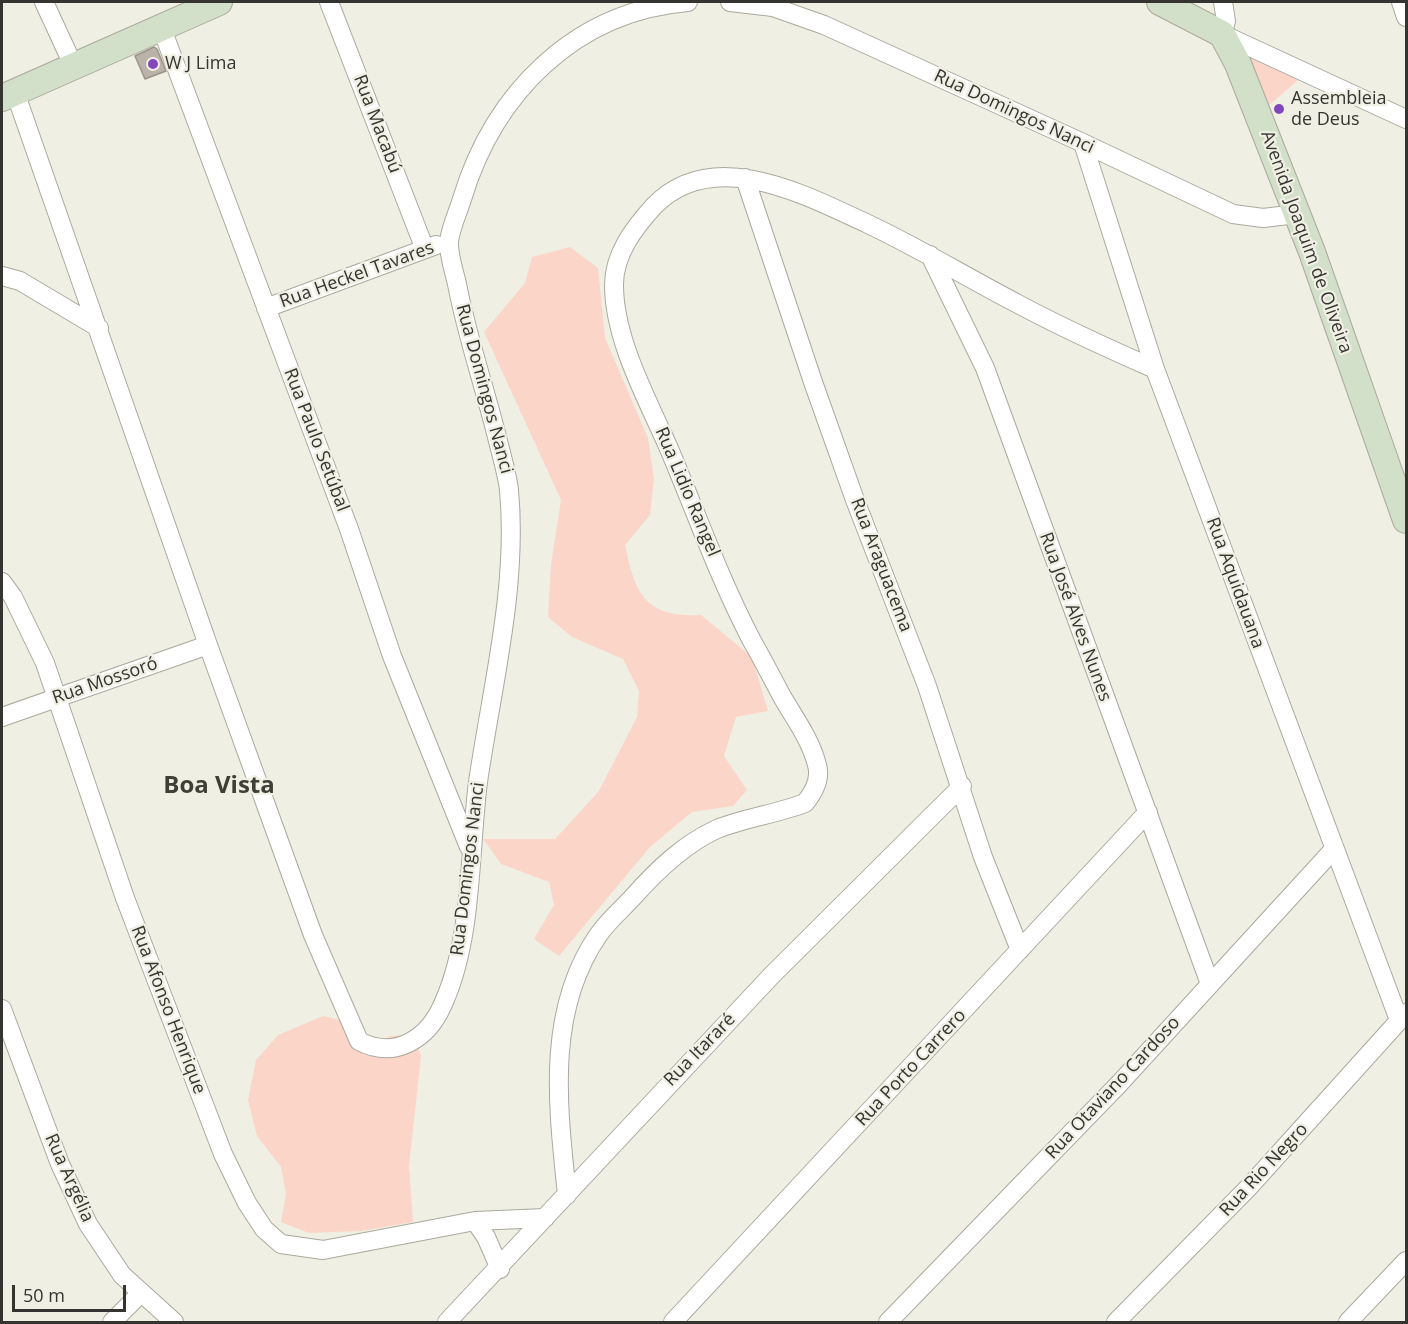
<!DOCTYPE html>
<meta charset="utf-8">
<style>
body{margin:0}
#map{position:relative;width:1408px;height:1324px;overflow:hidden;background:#f0efe3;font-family:"Open Sans",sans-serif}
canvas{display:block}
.frame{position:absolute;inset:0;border:3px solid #353430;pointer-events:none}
.scale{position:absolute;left:12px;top:1285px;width:114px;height:27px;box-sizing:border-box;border:3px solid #353430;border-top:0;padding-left:8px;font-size:18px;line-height:21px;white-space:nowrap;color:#353430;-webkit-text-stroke:4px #f0efe3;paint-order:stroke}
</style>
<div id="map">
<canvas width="1408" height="1324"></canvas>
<div class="frame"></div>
<div class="scale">50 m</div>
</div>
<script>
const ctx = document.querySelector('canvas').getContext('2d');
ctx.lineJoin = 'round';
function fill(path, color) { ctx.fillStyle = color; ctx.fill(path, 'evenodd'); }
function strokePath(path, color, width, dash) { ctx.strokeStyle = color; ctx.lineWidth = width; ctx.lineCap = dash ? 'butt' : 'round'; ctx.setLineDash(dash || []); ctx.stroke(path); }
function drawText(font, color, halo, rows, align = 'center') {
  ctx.font = font + ' "Open Sans",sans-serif'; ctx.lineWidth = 4.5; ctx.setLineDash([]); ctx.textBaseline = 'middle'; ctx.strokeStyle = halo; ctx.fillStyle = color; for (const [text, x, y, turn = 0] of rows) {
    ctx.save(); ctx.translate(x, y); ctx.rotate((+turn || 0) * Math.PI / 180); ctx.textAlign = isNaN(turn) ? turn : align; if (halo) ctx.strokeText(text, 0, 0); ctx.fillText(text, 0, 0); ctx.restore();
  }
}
const green = new Path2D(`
 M1245 48 1305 74 1267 107Z
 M570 247 598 268 605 338 648 438 654 479 650 515 625 545C635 595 646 618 701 615L752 657 768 711 736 717 724 756 747 790 733 806 692 812 650 847 559 956 534 939 554 905 549 882 501 864 483 839H555L599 791 637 717 639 691 623 659 572 637 548 617 551 565 561 500 484 332 525 283 532 257Z
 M323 1016 349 1022 382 1044 389 1036 414 1035 421 1056 409 1166 413 1222 361 1231 309 1233 281 1222 286 1194 281 1167 257 1136 248 1100 256 1060 278 1035Z`);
const building = new Path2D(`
 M154 47 157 49 166 71 145 79 135 56Z`);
const street = new Path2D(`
 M44 2 74 67
 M329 2 424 247
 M730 2 773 7 824 25 1083 143 1233 214 1263 218 1297 214
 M1223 2 1226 21 1222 34 1406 119
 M1401 2 1406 17
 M162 29 349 529 392 656 469 847
 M15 92 208 645 313 935 359 1041C395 1060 428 1039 443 1004 473 938 469 853 478 782 492 686 518 587 509 490 507 474 502 457 498 441 485 388 467 337 457 284 454 271 448 253 449 241 451 227 458 212 462 199 494 93 575 11 688 2
 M1083 143 1155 369 1399 1020
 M745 178 813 382 855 500 927 686 983 857 1020 950
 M930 255 985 368 1210 984
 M2 276 20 281 99 328
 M266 308 436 245
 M2 582 13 597 45 663 125 898 223 1154 247 1203 264 1229 281 1244 323 1250 475 1221 545 1218
 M2 717 208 645
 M2 1009 60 1164 88 1224 122 1275 174 1322
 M567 1195C558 1107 545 1011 599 934 608 921 622 909 633 897 657 870 684 844 717 829 745 818 776 814 805 803 814 792 821 779 817 765 811 741 796 720 784 700 773 680 763 660 752 641 720 580 697 515 670 451 649 402 614 341 614 285 614 254 634 228 654 206 713 145 805 195 868 224 919 248 968 278 1018 304 1063 328 1109 349 1155 369
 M475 1221 486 1237 500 1269
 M112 1322 141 1293
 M447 1322 772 975 962 786
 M673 1322 1148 812
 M888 1322 1118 1085 1334 849
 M1116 1322 1248 1188 1406 1013
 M1348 1322 1406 1261`);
const secondary = new Path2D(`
 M1160 2 1222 34 1238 64 1312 252 1406 520
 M2 98 219 2`);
const markers = [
 [153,64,6,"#8347bd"],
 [1279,109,6,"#8347bd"]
];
const poiNames = [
 ["W J Lima",165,64],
 ["Assembleia",1291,99],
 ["de Deus",1291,120]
];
const streetNames = [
 ["Rua Domingos Nanci",1014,112,25],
 ["Rua Macabú",377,124,69],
 ["Avenida Joaquim de Oliveira",1306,242,70],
 ["Rua Heckel Tavares",357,275,-20],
 ["Rua Domingos Nanci",484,389,75],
 ["Rua Paulo Setúbal",316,440,69],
 ["Rua Lidio Rangel",687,492,67],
 ["Rua Araguacema",881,565,69],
 ["Rua Aquidauana",1235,583,70],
 ["Rua José Alves Nunes",1075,617,70],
 ["Rua Mossoró",105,681,-19],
 ["Rua Domingos Nanci",468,869,-83],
 ["Rua Afonso Henrique",168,1010,69],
 ["Rua Itararé",700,1050,-46],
 ["Rua Porto Carrero",911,1068,-47],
 ["Rua Otaviano Cardoso",1113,1088,-47],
 ["Rua Rio Negro",1264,1170,-47],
 ["Rua Argélia",69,1178,66]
];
const districtNames = [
 ["Boa Vista",219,786]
];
fill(green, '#fbd5c8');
fill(building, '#bbb3a9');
strokePath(building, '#9c948a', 1.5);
strokePath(street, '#aaa99d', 20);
strokePath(secondary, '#aaa99d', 28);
strokePath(street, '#fff', 18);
strokePath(secondary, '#d2e0c9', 26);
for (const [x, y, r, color] of markers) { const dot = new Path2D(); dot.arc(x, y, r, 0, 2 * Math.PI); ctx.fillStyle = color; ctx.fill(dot); strokePath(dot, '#f0efe3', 2); }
drawText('18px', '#353430', '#f0efe3', poiNames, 'left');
drawText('18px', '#353430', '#f0efe3', streetNames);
drawText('bold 24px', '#403f35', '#f0efe3', districtNames);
</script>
